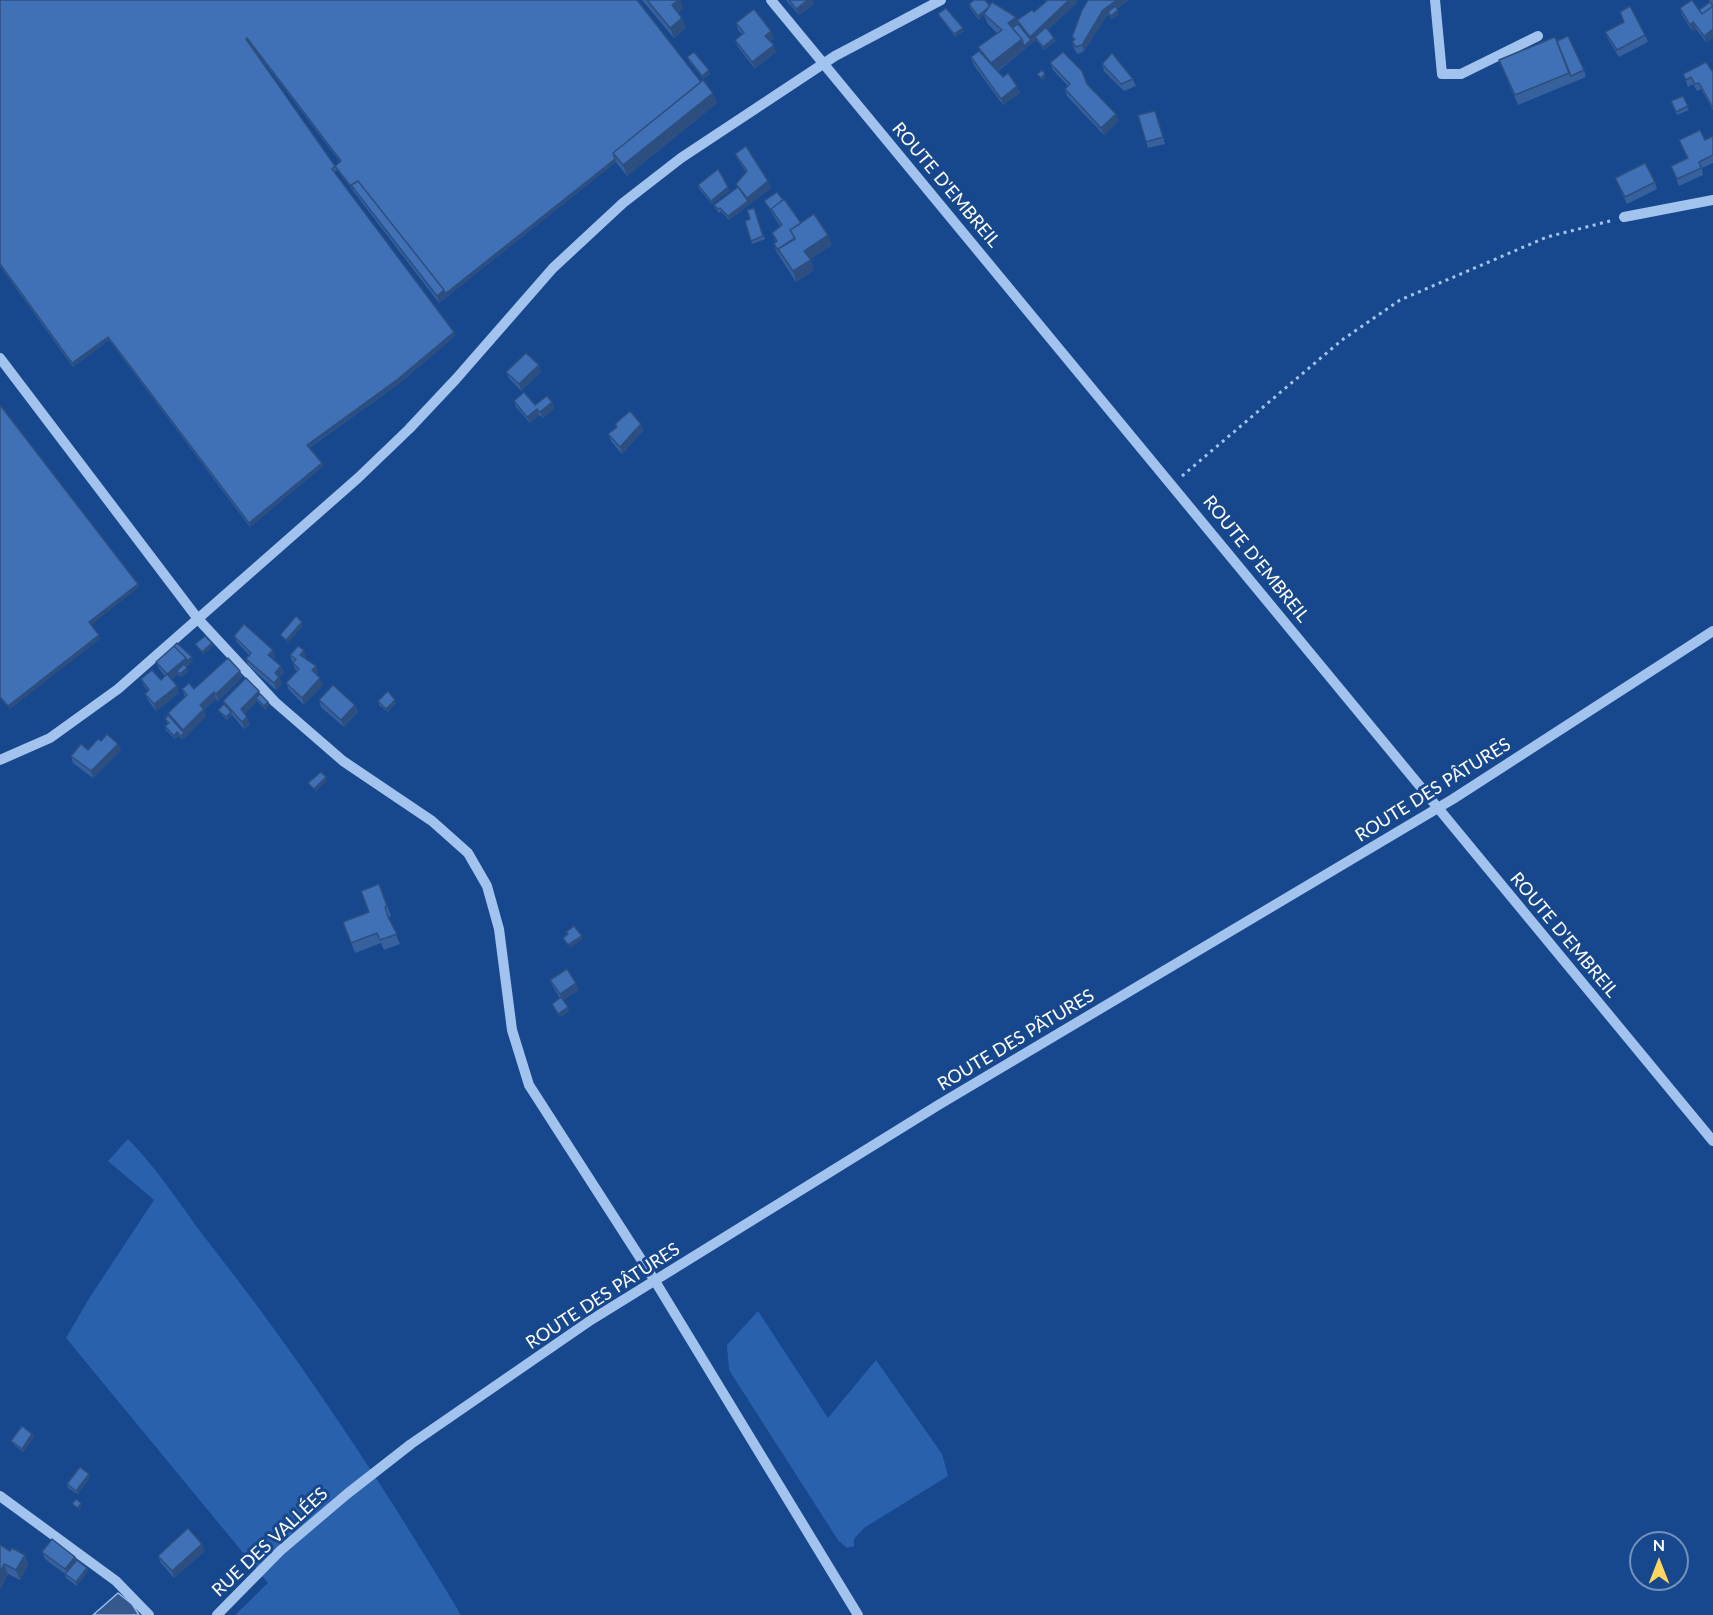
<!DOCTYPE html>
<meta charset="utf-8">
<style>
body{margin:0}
#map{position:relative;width:1713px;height:1615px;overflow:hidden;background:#17488e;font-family:Lato,sans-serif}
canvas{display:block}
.north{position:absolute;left:1629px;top:1531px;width:60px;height:60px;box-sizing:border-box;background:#17488e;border:2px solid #7491bb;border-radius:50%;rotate:0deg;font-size:16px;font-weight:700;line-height:24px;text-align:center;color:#fff}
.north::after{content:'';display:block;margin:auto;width:21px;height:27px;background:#ffd661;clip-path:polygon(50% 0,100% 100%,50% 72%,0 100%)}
</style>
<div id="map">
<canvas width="1713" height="1615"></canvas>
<div class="north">N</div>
</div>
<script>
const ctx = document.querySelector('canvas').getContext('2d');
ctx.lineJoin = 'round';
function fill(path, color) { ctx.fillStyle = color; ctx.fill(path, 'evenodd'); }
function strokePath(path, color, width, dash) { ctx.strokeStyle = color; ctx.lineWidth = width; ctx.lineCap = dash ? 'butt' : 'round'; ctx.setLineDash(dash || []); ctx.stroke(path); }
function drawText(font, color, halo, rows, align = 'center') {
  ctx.font = font + ' Lato,sans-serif'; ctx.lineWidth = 6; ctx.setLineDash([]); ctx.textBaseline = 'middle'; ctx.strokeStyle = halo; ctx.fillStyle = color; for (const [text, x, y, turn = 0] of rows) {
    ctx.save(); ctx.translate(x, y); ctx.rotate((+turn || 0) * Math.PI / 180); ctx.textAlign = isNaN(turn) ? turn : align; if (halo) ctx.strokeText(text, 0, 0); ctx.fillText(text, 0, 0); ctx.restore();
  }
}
const green = new Path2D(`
 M128 1139C159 1170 182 1208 209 1243 302 1361 384 1486 461 1615H235L268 1583 66 1338 90 1297 154 1200 108 1161Z
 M758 1311 828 1418 876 1360 942 1454 948 1476 864 1528 854 1539V1546L847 1548 838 1540 729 1370 727 1345Z`);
const water = new Path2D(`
 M118 1593 132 1604 139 1615H93Z`);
const path = new Path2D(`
 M1182 476 1342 340 1400 300 1547 237 1614 220`);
const minor = new Path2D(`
 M771 0 1713 1141
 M1435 0 1442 74H1461L1538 36
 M1624 217 1713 200
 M0 358 198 619 275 702 343 761 432 821 468 853 487 886 499 929 512 1030 529 1085 655 1281 858 1615
 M0 760 50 738 118 689 358 478 409 429 456 379 553 268 623 203 681 158 835 56 941 0
 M0 1496 116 1581 149 1615
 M217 1615 280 1551 347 1494 411 1444 591 1320 940 1104 1453 799 1713 631`);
const wall = new Path2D(`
 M0 0 717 103 627 176 616 162 439 303 337 170 334 172 454 332 455 336 400 383 309 448 322 463 323 466 250 527 109 340 73 367 0 266ZM248 41 340 162 335 166Z
 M642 0H680L683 9 678 13 682 18 686 28 674 38Z
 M786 0H812L814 4 799 15Z
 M1045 0H1076L1077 3 1048 29 1056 41 1044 50 1036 40 998 71 1003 77 1017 86 1020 93 1003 105 973 64 971 57 980 51 978 47 997 33 988 24 984 15 979 20 970 8 969 4 990 6 1017 20 1034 12 1046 1Z
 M1088 0H1129L1117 9 1119 14 1112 19 1109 15 1106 17 1084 51 1078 54 1074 49 1072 42 1074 40 1072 37Z
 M1709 0H1713V38L1706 42 1696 29 1692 31 1682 15 1680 8 1699 10 1710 2Z
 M938 14 964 31 955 37 940 17Z
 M1624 22 1645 35 1648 42 1619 57 1608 39 1605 32Z
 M736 23 774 38 770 41 776 52 755 69 738 47 735 40 742 34 738 30Z
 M1557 41 1584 70 1586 77 1518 105 1499 60Z
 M687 57 710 74 703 79 689 61Z
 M1050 63 1087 84 1119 120 1104 135 1067 96 1065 89 1068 86 1053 70Z
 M1102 64 1133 79 1136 86 1124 91 1104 71Z
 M1713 72V110L1701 89 1697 91 1693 84 1688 87 1683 74Z
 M1683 96 1689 110 1677 115 1672 105Z
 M1158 118 1165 144 1148 148 1146 142Z
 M1713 136V163L1702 168 1703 175 1679 186 1671 166 1687 158 1679 140H1705Z
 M735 154 771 188 729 220 721 211 719 213 715 208 714 205 738 187 736 184 746 172 738 160Z
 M1615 178 1655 182 1657 189 1627 204Z
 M698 185 729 191 712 204 699 189Z
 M764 201 801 223 832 245 810 259 814 270 796 282 776 251 774 244 776 242 772 233 780 226 766 204Z
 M754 208 765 239 752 244 745 221 750 219Z
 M539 365 541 372 521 391 509 378 506 372Z
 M514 401 535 405 552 402 554 409 543 418 539 415 530 423 516 407Z
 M615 424H641L643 431 622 454 611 441 608 434 616 428Z
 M234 636 273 650 275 656 273 659 281 666 284 673 279 677 282 684 276 690 248 665 246 659 249 655 237 642Z
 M290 655 306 657 305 659 316 666 318 673 317 675 323 685 304 705 289 690 286 683 297 671 295 669Z
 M193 660 186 667 188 672 181 677 178 674 171 680 179 693 156 711 148 700 145 694 148 691 144 686 141 679 161 680 165 676 159 669 156 662Z
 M240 671 242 677 218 701 216 699 204 710 206 716 186 737 182 739 179 736 175 739 166 730 165 726 168 724 165 719 169 716 168 713 185 697 182 689H194Z
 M259 691 260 694 269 705 266 710 257 701 245 714 250 724 244 729 232 715 227 720 220 713 218 710 224 704 223 701Z
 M319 700 355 705 358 712 344 727 321 707Z
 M378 701 396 703 388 712 379 705Z
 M101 741 118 744 121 750 93 778 73 763 71 756 88 750Z
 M379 884 391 916 389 917 390 921 400 944 384 950 381 943 355 953 343 922 369 912Z
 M550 980 579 990 563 1000 569 1011 560 1017 552 1004 560 998 553 987Z
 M32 1434 34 1437 23 1452 13 1444 11 1441Z
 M90 1477 78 1494 68 1488 67 1484Z
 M0 1545 10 1551 25 1555 28 1565 20 1580 8 1574 0 1590Z
 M205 1551 174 1578 161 1563 158 1556Z
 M42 1552 75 1557 77 1560 87 1568 88 1571 77 1586 66 1578 65 1574 45 1559Z`);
const shadedWall = new Path2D(`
 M678 0H680L683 9 676 15 672 5Z
 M808 0H812L814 4 799 15 796 9Z
 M1069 0H1076L1077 3 1037 40 1035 37 1036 40 1025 49 1024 46 1031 40 1030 37Z
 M1117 0H1129L1110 14 1108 12 1109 15 1106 17 1084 51 1082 45 1103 10Z
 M990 6 991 10 979 20 978 16Z
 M1118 10 1119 14 1112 19 1111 16Z
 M1016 17 1019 27 1013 33 1008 23Z
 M682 18 686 28 674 38 670 28Z
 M1693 22 1696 29 1692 31 1690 25Z
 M963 28 964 31 955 37 954 34Z
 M1713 29V38L1706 42 1704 36Z
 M771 31 774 38 768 43 765 36Z
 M1054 38 1056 41 1044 50 1043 47Z
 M1022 39 1025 49 994 73 991 63Z
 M774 45 776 52 755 69 752 62Z
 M709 70 710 74 703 79 702 76Z
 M1045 74 1046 78 1042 81 1041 78Z
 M1017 86 1020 93 1003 105 1001 99Z
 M713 93 717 103 627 176 623 165Z
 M1116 114 1119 120 1104 135 1101 128Z
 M615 159 616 162 439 303 437 296Z
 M768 181 771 188 729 220 728 216 748 201 747 198Z
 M728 187 729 191 712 204 711 201Z
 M828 235 832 245 808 261 804 251Z
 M811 260 814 270 796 282 793 271Z
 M454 332 455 336 400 383 308 448 307 445Z
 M108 337 109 340 73 367 72 363Z
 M539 365 541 372 521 391 519 384Z
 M552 402 554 409 543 418 540 412Z
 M537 409 539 415 530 423 527 417Z
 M641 424 643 431 622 454 620 447Z
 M322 463 323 466 250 527 249 523Z
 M138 584 139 587 90 626 89 622Z
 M302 622 303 626 287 644 286 640Z
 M99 635 100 639 9 710 8 706Z
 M212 643 214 646 203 655 202 652Z
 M273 650 275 656 271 661 268 655Z
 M304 650 306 657 302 662 300 655Z
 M192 657 193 660 188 665 187 661Z
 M186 658 188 665 179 673 177 671 178 674 169 681 167 674Z
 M281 666 284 673 279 677 282 684 276 690 274 683 275 673Z
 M316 666 318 673 315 677 312 670Z
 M187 668 188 672 181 677 180 674Z
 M240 671 242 677 218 701 216 694Z
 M320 678 323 685 304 705 302 698Z
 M177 686 179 693 156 711 154 704Z
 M259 691 261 698H256L257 701 243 716 241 709Z
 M214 692 216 699 204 710 206 716 186 737 183 730 200 705Z
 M395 700 396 703 388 712 386 709Z
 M268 702 269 705 266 710 264 706Z
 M355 705 358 712 344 727 341 720Z
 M231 712 232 715 227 720 226 717Z
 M247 717 250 724 244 729 242 722Z
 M177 732 179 736 175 739 174 736Z
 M184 733 186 737 182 739 181 736Z
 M118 744 121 750 93 778 91 771Z
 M326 777 327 781 315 792 314 789Z
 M582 936 583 939 570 948 568 945Z
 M576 983 579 990 562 1001 560 994Z
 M568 1007 569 1011 560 1017 558 1014Z
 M32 1434 34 1437 23 1452 22 1449Z
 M89 1474 90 1477 78 1494 76 1491Z
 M81 1503 82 1506 79 1511 78 1508Z
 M202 1544 205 1551 174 1578 172 1571Z
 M25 1555 28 1565 20 1580 16 1570Z
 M75 1557 78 1563 68 1576 65 1569Z
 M4 1564 8 1574 0 1590V1572Z
 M87 1568 88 1571 77 1586 76 1582Z`);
const building = new Path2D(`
 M0 0H637L701 82 613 153 615 159 445 294 444 290 358 181 351 185 353 189 335 166 332 169 454 332 398 379 307 445 322 463 249 523 108 337 72 363 0 264ZM247 38 341 161 335 166 246 39Z
 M647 0H678L672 5 682 18 670 28Z
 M789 0H808L796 9Z
 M974 0H985L990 6 978 16 969 4Z
 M1048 0H1069L1030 37 1017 20 1032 10 1034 12Z
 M1088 0H1117L1103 10 1082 45 1076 47 1072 42 1075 39 1072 37 1082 10Z
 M1692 0 1702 14 1713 6V29L1704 36 1693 22 1690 25 1680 8Z
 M992 2 1016 17 1008 23 1022 39 991 63 978 47 1002 30 984 14Z
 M1710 2 1713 6 1702 14 1699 10Z
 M1115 6 1118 10 1111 16 1108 12Z
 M1630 6 1645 35 1617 50 1605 32 1624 22 1620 12Z
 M946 8 963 28 954 34 938 14Z
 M754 9 771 31 765 36 774 45 752 62 735 40 744 33 736 23Z
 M1018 24 1031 40 1024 46 1022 39 1012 28Z
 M1046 27 1054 38 1043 47 1035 37Z
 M1568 36 1584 70 1571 76 1557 41Z
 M1555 37 1569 73 1515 95 1499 60Z
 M979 51 1003 77 1008 73 1017 86 1001 99 971 57Z
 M694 52 709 70 702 76 687 57Z
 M1063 52 1082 71 1087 84 1116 114 1101 128 1065 89 1070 84 1050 63Z
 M1112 53 1133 79 1121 84 1102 64Z
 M1706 62 1713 72V108L1699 83 1695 84 1691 77 1686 80 1683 74Z
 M1042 70 1045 74 1041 78 1037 74Z
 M703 80 713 93 623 165 613 153Z
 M1683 96 1688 106 1676 112 1671 101Z
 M1155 111 1163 137 1146 142 1138 115Z
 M1700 130 1705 140 1713 136V155L1699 162 1701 168 1677 179 1671 166 1688 158 1679 140Z
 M746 146 768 181 747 198 736 184 747 171 735 154Z
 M1645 163 1655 182 1625 197 1615 178Z
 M718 169 728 187 711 201 698 185Z
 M358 181 444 290 437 296 351 185Z
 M738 187 748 201 728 216 720 208 718 209 714 205Z
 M777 192 783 200 771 209 772 212 764 201Z
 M784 199 801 223 790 230 795 239 778 249 779 252 774 244 777 241 772 233 782 225 771 209Z
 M754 208 763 236 751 241 745 221 750 219 747 210Z
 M814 214 828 235 804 251 811 260 793 271 778 249 795 238 790 230Z
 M526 353 539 365 519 384 506 372Z
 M524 392 535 405 547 396 552 402 540 412 537 409 527 417 514 401Z
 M0 405 138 584 89 622 99 635 8 706 0 697Z
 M630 411 641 424 620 447 608 434 617 427 615 424Z
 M296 616 302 622 286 640 280 635Z
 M244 624 273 650 268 655 281 666 275 673 279 677 274 683 246 659 251 653 234 636Z
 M205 636 212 643 202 652 195 644Z
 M177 643 192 657 187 661 186 658 174 646Z
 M174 646 186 658 167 674 156 662Z
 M298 646 304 650 300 655 316 666 312 670 320 678 302 698 286 683 299 669 293 663 296 659 290 655Z
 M228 658 240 671 216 694 214 692 200 705 204 709 183 730 168 713 187 695 182 689 189 683 194 689Z
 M184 664 187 668 180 674 177 671Z
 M152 670 161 680 167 674 177 686 154 704 145 694 149 690 141 679Z
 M246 678 259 691 241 709 247 717 242 722 223 701Z
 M333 685 355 705 341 720 319 700Z
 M388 691 395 700 386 709 378 701Z
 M260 694 268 702 264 706 256 698Z
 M224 704 231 712 226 717 218 710Z
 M168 715 184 733 181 736 177 732 174 736 165 726 169 723 165 719Z
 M107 734 118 744 91 771 71 756 81 744 88 750 98 739 101 741Z
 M321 772 326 777 314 789 308 783Z
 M379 884 387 906 385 907 388 917 397 934 380 940 377 933 351 943 343 922 369 912 361 891Z
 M574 926 582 936 568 945 563 938 568 934 566 932Z
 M567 969 576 983 560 994 550 980Z
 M561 997 568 1007 558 1014 552 1004Z
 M22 1426 32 1434 22 1449 11 1441Z
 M80 1467 89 1474 76 1491 67 1484Z
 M76 1499 81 1503 78 1508 72 1504Z
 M188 1528 202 1544 172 1571 158 1556Z
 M52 1539 75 1557 65 1569 42 1552Z
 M0 1545 10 1551 12 1548 25 1555 16 1570 4 1564 0 1572Z
 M77 1560 87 1568 76 1582 65 1574Z`);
const streetNames = [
 ["ROUTE D'EMBREIL",946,185,50],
 ["ROUTE D'EMBREIL",1256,559,51],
 ["ROUTE DES PÂTURES",1433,790,-32],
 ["ROUTE D'EMBREIL",1564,935,50],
 ["ROUTE DES PÂTURES",1016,1040,-31],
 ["ROUTE DES PÂTURES",603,1296,-33],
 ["RUE DES VALLÉES",270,1542,-43]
];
fill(green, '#2a61ac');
fill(water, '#35598c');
strokePath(water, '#95bef2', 1.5);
strokePath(path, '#a3c3ef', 3, [3, 4.5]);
strokePath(minor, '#a3c3ef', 10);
fill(wall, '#37619d');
fill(shadedWall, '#2d4f80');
fill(building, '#4071b7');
strokePath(building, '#2d4f80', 1.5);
drawText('18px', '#fff', '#17488e', streetNames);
</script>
